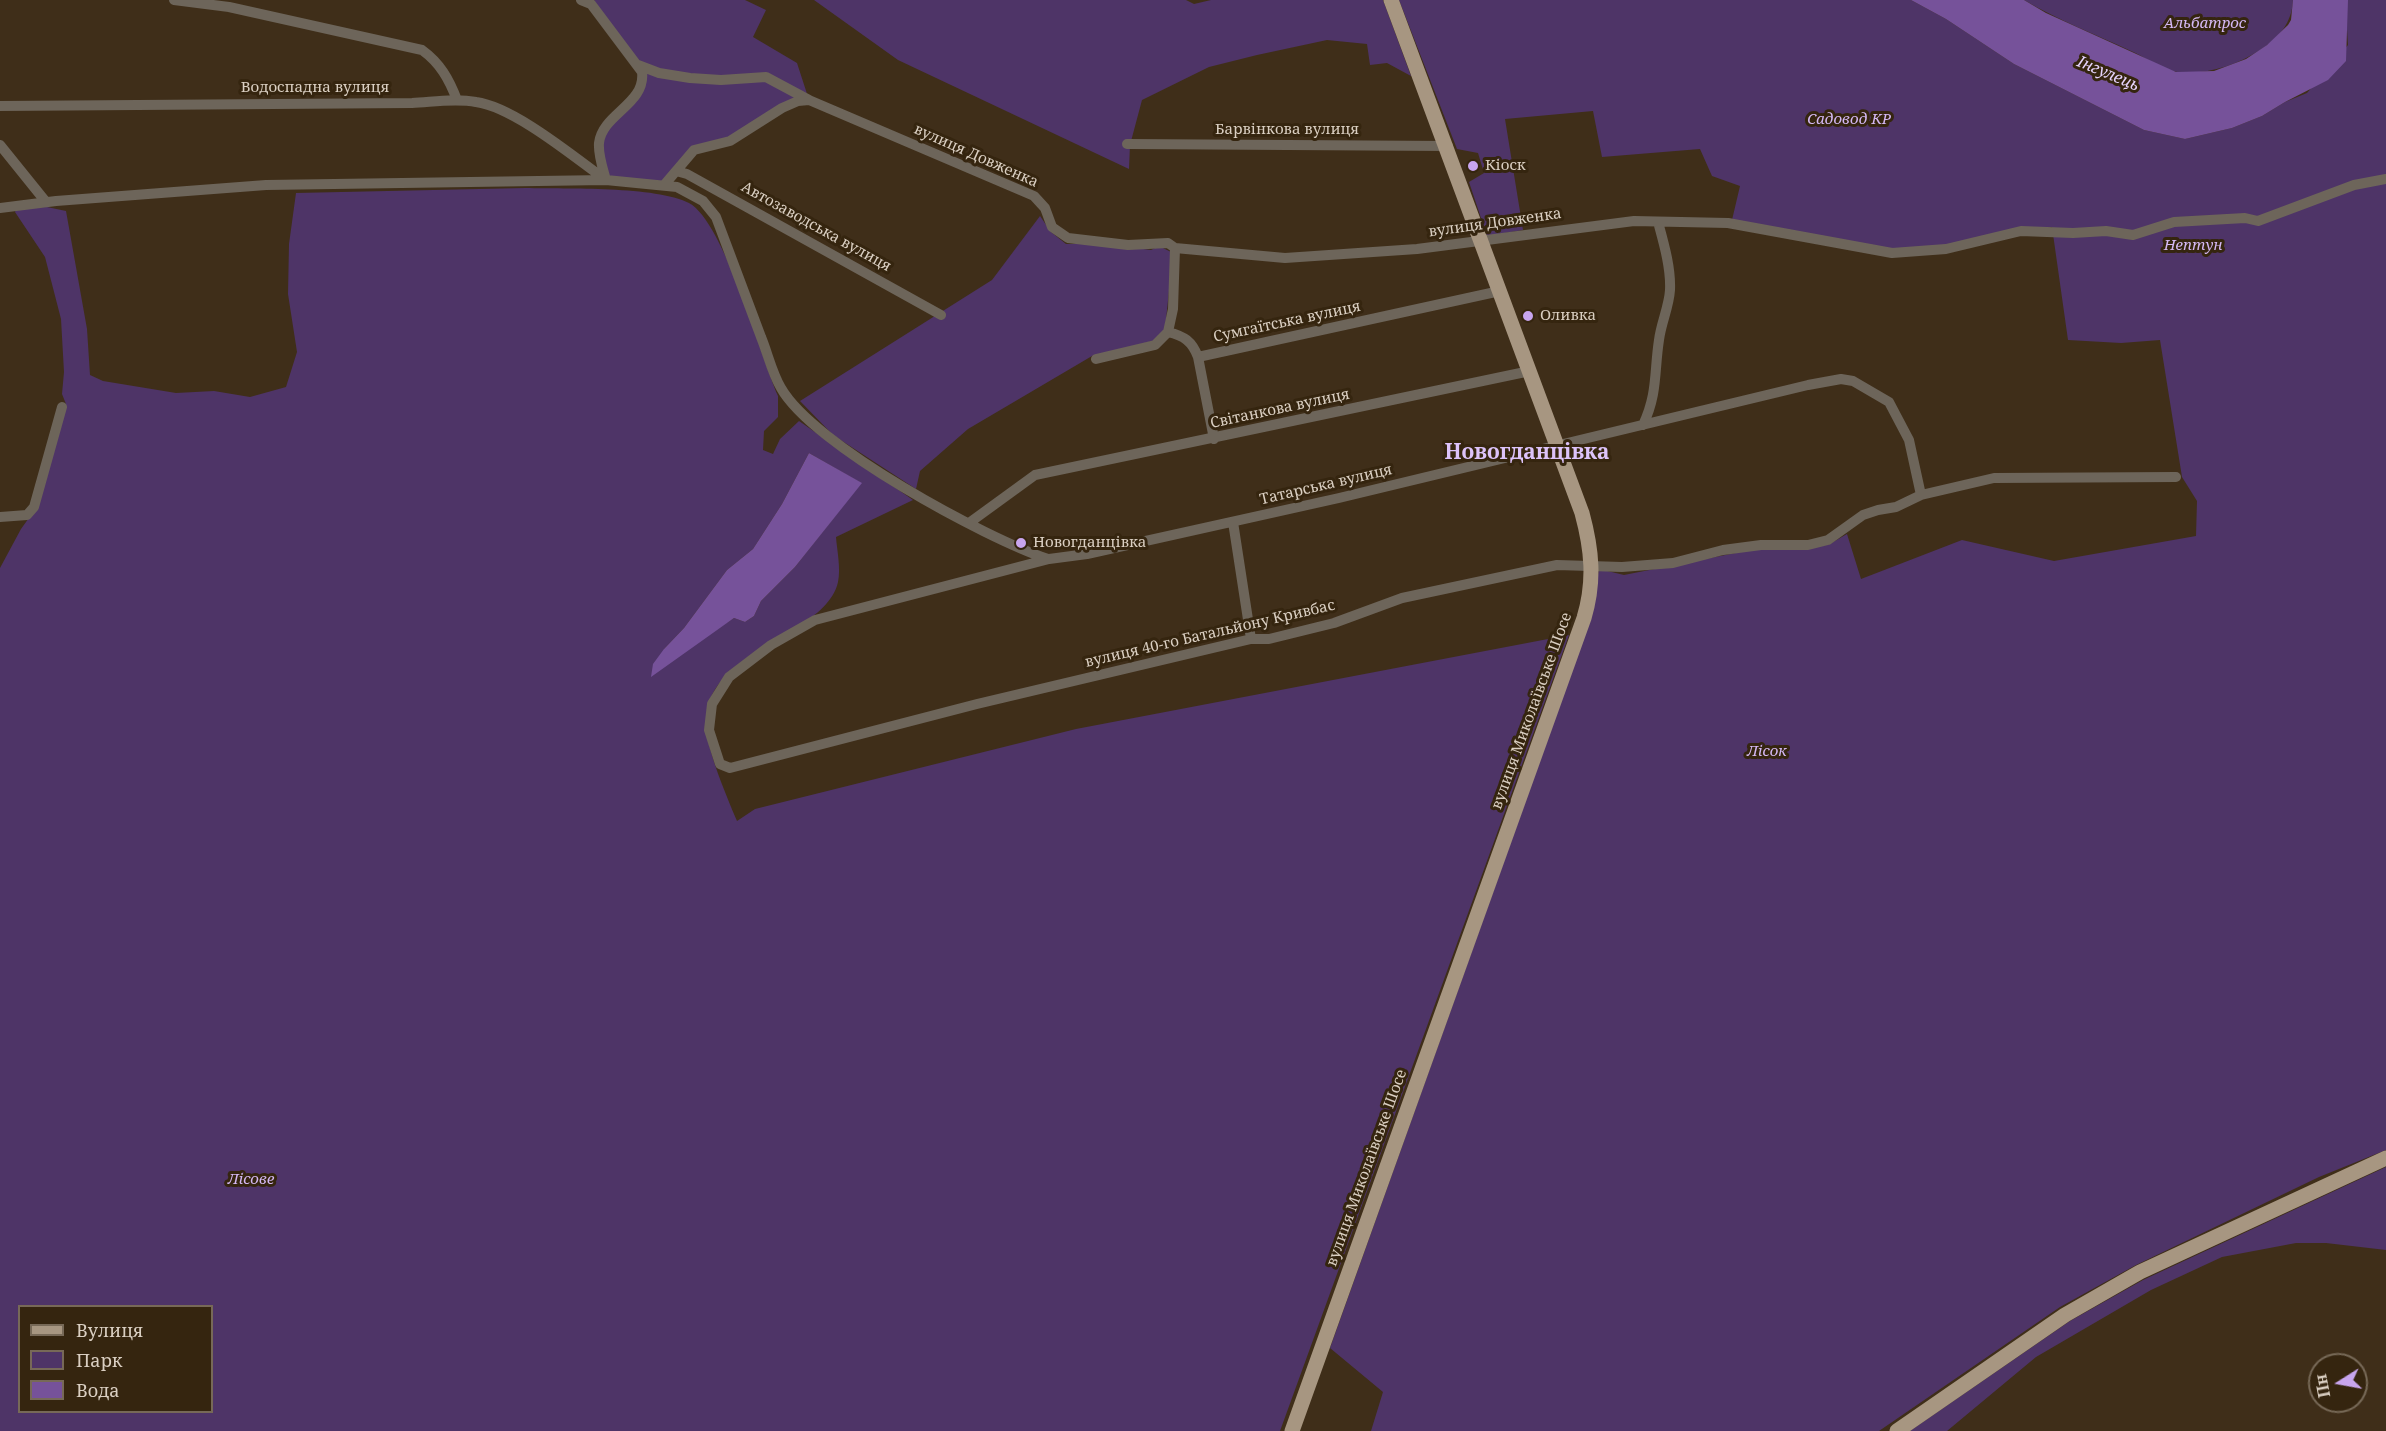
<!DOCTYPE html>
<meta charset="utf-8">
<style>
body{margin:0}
#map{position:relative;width:2386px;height:1431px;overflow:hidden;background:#3f2e19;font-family:"Noto Serif",serif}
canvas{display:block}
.legend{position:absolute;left:18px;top:1305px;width:195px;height:108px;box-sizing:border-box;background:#35250f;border:2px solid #776957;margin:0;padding:8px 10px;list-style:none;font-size:18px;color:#dacfc2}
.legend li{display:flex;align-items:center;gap:12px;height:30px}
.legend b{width:30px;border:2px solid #776957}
.north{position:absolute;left:2308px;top:1353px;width:60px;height:60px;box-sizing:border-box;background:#35250f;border:2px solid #776957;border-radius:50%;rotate:259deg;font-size:16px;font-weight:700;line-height:24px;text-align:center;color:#dacfc2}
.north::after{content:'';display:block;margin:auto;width:21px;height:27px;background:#c8a5ee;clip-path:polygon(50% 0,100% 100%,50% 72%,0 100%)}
</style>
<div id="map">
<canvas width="2386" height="1431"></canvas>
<ul class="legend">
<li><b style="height:8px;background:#a79681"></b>Вулиця</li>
<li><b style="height:16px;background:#4e3467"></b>Парк</li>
<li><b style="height:16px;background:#76529a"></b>Вода</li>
</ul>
<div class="north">Пн</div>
</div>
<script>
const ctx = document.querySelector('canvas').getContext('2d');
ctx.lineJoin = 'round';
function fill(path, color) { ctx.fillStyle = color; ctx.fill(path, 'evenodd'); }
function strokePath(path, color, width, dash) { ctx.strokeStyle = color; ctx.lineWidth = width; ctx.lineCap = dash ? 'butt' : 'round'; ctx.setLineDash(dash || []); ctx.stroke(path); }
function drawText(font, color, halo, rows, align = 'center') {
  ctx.font = font + ' "Noto Serif",serif'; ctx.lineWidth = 6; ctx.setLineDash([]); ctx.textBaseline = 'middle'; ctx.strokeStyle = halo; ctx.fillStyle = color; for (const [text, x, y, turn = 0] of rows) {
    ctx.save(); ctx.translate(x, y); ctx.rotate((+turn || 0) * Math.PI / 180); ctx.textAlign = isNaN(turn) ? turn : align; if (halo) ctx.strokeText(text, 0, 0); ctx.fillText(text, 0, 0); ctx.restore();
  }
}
const green = new Path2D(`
 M594 0H745L766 10 753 37 797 63 809 100 798 101 730 141 694 150 665 184 606 180 599 142 643 80Z
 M814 0H1186L1194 4 1211 0H1383L1411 76 1387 63 1370 65 1367 44 1327 40 1257 55 1209 67 1142 100 1130 145 1129 169 898 60Z
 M1399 0H1911L1946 19 2014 64 2144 130 2185 139 2232 128 2262 116 2285 102 2307 93 2348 45 2345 0H2386V1150L2319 1177 2136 1265 2060 1307 1879 1431H1371L1383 1392 1330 1348 1591 618 1599 569 1624 575 1761 548 1828 545 1847 534 1861 579 1962 540 2054 561 2196 536 2197 501 2182 477 2160 340 2121 343 2068 340 2052 227 1943 246 1894 250 1732 220 1740 186 1712 176 1700 149 1602 157 1593 111 1505 119 1523 230 1487 236 1469 182 1484 173 1478 153 1457 149Z
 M2024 0H2293C2292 23 2279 38 2260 50 2235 66 2207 75 2177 72 2163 70 2145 57 2131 51 2095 34 2058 20 2024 0Z
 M526 188C566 189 656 186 689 203 724 222 761 356 778 396V417L764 431 763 450 773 454 780 439 799 421 913 500 836 537C837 550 841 569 838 582 834 601 815 616 800 625 688 689 689 706 737 821L755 809 1076 729 1569 635 1280 1431H0V568L21 529 36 508 66 404 62 394 64 372 61 319 45 257 15 212 17 208 47 207 66 211 87 329 90 375 103 381 176 393 214 391 250 397 286 387 297 352 288 294 289 244 296 193ZM809 453 861 483 795 567 761 601 754 616 745 622 734 618 697 642 664 649 684 628 727 570 753 549 782 504ZM20 1306H212V1412H20Z
 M1040 216 1051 232 1066 244H1105L1151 250 1159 246 1173 253 1165 329 1153 341 1092 356 968 429 920 471 916 489 833 435 800 401 992 280Z
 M2386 1167V1250L2326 1243H2296L2222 1257 2151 1290 2036 1357 1947 1431H1910L2070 1321 2143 1280Z`);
const water = new Path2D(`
 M1911 0H2024L2046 13 2176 72 2214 71 2246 59 2267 45 2288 25 2291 20 2293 0H2348L2346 61 2328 80 2285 102 2262 116 2232 128 2185 139 2144 130 2014 64 1946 19Z
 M809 453 862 483 795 567 761 601 754 616 745 622 734 618 651 677 653 664 664 649 684 628 727 570 753 549 782 504Z`);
const minor = new Path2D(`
 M174 0 229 7 422 50C440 63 449 79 457 100
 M581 0 591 4 642 72C646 104 602 114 599 143 598 155 603 169 606 180
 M638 65 659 73 690 78 721 80 766 77 809 100
 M0 106 412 103C433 102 455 98 476 102 514 107 574 157 606 180
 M1127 144 1448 146
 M0 145 46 202
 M676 171 687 174 941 315
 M665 184 694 150 730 141 782 108 798 101 809 100 1034 196 1045 208 1052 227 1068 238 1128 245 1168 243 1175 248 1285 258 1417 249 1634 221 1728 223 1892 253 1946 249 2021 231 2073 233 2106 231 2133 235 2174 222 2245 218 2258 221 2354 185 2386 179
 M0 208 56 201 266 185 606 180 677 187 703 201 716 217C731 257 746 297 761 337 768 354 772 373 781 388 813 445 985 538 1048 559
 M1168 332 1173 309 1175 248
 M1198 357 1214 439
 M1096 359 1155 345 1168 332C1184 336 1192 341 1198 357L1500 291
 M1643 425C1658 393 1654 372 1659 340 1661 323 1669 307 1670 290 1671 268 1664 244 1658 222
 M1921 495 1909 440 1889 402 1853 381 1841 379 1808 385 1339 498 1087 554 1049 559 815 620 771 645 729 677 712 704 709 730 720 764 730 768 977 704 1251 639H1269L1334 623 1402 598 1557 565 1622 567 1673 563 1723 550 1761 545H1808L1828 540 1863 515 1878 510 1896 507 1921 495 1994 478 2176 477
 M0 517 27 515 34 507 62 407
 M1233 522 1251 639
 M969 523 1035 475 1530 371`);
const primary = new Path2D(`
 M1292 1431 1584 618C1595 581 1592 550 1582 513L1391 0
 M1897 1431 2065 1315 2140 1272 2386 1158`);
const markers = [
 [1473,166,6,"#c8a5ee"],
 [1528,316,6,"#c8a5ee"],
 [1021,543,6,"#c8a5ee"]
];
const parkNames = [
 ["Альбатрос",2205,24],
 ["Садовод КР",1849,120],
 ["Нептун",2193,246],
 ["Лісок",1767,752],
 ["Лісове",251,1180]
];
const streetNames = [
 ["Водоспадна вулиця",315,88],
 ["Барвінкова вулиця",1287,130],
 ["вулиця Довженка",976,156,24],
 ["вулиця Довженка",1495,223,-8],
 ["Автозаводська вулиця",816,227,29],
 ["Сумгаїтська вулиця",1287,322,-12],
 ["Світанкова вулиця",1280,409,-12],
 ["Татарська вулиця",1326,485,-13],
 ["вулиця 40-го Батальйону Кривбас",1210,634,-13],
 ["вулиця Миколаївське Шосе",1532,711,-70],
 ["вулиця Миколаївське Шосе",1367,1168,-70]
];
const poiNames = [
 ["Кіоск",1485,166],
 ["Оливка",1540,316],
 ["Новогданцівка",1033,543]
];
const waterNames = [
 ["Інгулець",2108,74,23]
];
const districtNames = [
 ["Новогданцівка",1527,453]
];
fill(green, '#4e3467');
fill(water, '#76529a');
strokePath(minor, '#6d655a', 10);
strokePath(primary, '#a79681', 15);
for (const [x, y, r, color] of markers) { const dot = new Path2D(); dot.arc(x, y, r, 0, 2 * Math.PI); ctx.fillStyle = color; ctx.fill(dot); strokePath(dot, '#35250f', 2); }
drawText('italic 15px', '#d4b8f4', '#35250f', parkNames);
drawText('15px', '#dacfc2', '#35250f', streetNames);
drawText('15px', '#dacfc2', '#35250f', poiNames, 'left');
drawText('italic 16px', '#e6d4fd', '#35250f', waterNames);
drawText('bold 21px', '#ddc3fa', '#35250f', districtNames);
</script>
